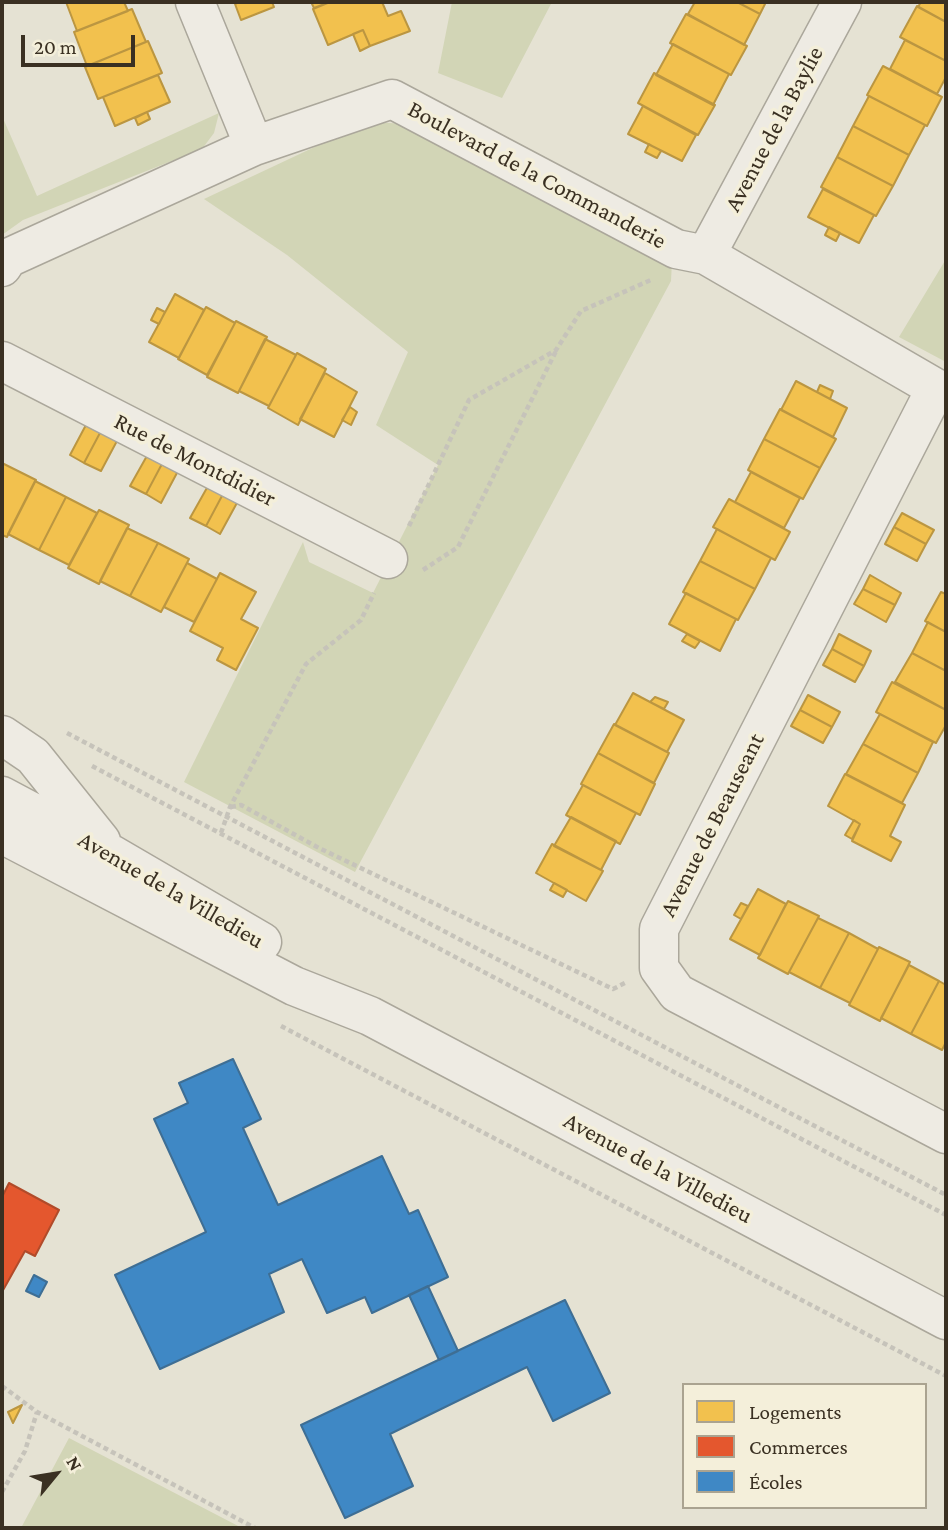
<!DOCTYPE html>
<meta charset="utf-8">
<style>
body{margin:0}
#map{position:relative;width:948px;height:1530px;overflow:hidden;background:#e5e2d3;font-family:"Crimson Pro",serif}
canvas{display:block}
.frame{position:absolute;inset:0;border:4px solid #3a3022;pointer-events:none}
.legend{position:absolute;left:682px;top:1383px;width:245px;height:126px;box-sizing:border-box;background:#f4efda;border:2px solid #aaa390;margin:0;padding:9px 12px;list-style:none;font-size:21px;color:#3a3022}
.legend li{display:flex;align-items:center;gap:14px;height:35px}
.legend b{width:35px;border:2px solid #aaa390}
.north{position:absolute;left:21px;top:1439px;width:70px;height:70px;-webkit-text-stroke:5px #f4efda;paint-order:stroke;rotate:60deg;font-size:19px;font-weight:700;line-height:28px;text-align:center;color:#3a3022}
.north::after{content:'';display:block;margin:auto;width:24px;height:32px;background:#3a3022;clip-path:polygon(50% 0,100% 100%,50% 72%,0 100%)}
.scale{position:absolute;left:21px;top:35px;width:114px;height:32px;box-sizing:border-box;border:4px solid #3a3022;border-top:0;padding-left:9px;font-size:21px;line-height:24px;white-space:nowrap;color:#3a3022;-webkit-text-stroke:5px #f4efda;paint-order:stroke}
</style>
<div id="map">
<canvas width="948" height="1530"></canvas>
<div class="frame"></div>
<ul class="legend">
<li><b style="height:19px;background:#f2c14e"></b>Logements</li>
<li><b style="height:19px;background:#e4572e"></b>Commerces</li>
<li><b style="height:19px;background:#3f88c5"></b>Écoles</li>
</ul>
<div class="north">N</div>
<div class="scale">20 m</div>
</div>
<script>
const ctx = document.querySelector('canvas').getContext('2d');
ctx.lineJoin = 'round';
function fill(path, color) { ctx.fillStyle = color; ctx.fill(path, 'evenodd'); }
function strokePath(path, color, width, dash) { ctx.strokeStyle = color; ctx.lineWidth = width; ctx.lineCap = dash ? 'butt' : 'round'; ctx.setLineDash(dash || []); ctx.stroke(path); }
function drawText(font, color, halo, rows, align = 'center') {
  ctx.font = font + ' "Crimson Pro",serif'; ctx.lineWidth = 7; ctx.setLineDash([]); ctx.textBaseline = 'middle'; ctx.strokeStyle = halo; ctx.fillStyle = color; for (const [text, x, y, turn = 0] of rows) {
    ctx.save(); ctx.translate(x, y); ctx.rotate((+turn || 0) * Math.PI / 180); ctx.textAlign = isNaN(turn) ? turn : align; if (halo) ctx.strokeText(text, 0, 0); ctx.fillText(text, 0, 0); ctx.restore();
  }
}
const green = new Path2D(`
 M452 2H552L502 98 438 73Z
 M219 113 214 133 202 149 23 220 2 235V116L37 196Z
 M375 122 404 124 672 261 671 281 355 872 184 782 303 542 309 562 373 593 438 465 376 425 408 352 287 255 204 199 338 136Z
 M946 259V362L899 337Z
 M69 1438 242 1528H21Z`);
const homes = new Path2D(`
 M66 2H124L128 11 77 31Z
 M239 2H272L274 7 241 20 235 4Z
 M311 2H330L314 8Z
 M330 2H382L388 16 401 11 410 31 370 46 363 30 328 45 313 9Z
 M695 2H737L760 14 744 45 688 14Z
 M737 2H766L760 14Z
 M921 2H946V22L918 7Z
 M917 6 946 22V61L900 37Z
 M132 9 146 42 87 66 74 32Z
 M686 14 747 46 731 75 670 43Z
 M363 30 370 46 360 51 353 34Z
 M905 40 946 61V77L937 94 890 69Z
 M148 41 162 73 98 99 85 67Z
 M673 44 729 74 713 105 656 75Z
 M883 66 942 97 927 126 867 95Z
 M654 73 715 105 698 135 638 103Z
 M158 75 170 102 115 126 103 97Z
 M869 96 925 125 909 155 853 126Z
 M643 106 696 135 682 161 628 134Z
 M147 112 150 119 138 125 135 118Z
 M853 126 909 155 893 186 837 157Z
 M649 144 661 151 657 158 645 152Z
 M837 157 893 186 876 216 821 187Z
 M823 189 874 215 859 243 808 217Z
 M829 227 840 233 836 241 825 235Z
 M175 294 204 310 179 358 149 342Z
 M206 307 235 323 207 375 178 359Z
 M157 308 165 312 159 324 151 320Z
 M236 321 267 337 238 393 207 377Z
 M265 339 296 355 269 406 239 391Z
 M297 353 326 369 298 425 268 408Z
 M325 373 357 392 334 437 300 419Z
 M796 381 847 408 833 437 781 410Z
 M820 385 833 391 830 399 817 392Z
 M350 407 357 412 351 425 342 420Z
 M780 409 836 439 820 468 764 439Z
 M87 423 101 431 84 463 70 455Z
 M101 431 118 439 101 471 84 463Z
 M764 439 820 468 803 499 748 470Z
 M148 454 163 462 146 494 130 486Z
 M163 462 178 471 161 503 146 494Z
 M2 463 36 480 7 537 2 535Z
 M751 472 800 498 784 528 735 502Z
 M35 481 66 497 39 550 8 534Z
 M208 486 223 494 206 526 190 518Z
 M223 494 238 501 220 534 206 526Z
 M66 497 97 513 69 565 39 550Z
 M729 499 790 532 775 560 713 527Z
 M99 510 129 525 99 584 68 568Z
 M902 513 934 530 926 544 894 527Z
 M894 527 926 544 917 561 885 544Z
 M127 528 158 543 130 596 100 581Z
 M717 529 771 558 755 589 700 561Z
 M158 543 189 559 161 612 130 596Z
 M700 561 755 589 738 620 683 592Z
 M187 563 217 579 194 622 164 607Z
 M220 573 256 592 241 619 258 628 236 670 217 660 223 648 190 631Z
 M870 575 901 593 895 605 863 589Z
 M863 589 895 605 886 622 854 604Z
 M941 592 946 594V632L925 621Z
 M686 593 736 619 720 651 669 624Z
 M928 622 946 632V671L912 653Z
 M687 634 700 641 695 648 682 641Z
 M839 634 871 651 864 666 832 649Z
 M832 649 864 666 855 682 823 665Z
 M912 653 946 671V710L895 682Z
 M892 682 946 710V725L936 743 876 712Z
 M633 693 684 720 667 752 615 725Z
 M808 695 840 712 832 727 800 710Z
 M655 697 668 702 664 709 650 702Z
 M800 710 832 727 823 743 791 726Z
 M880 714 933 742 918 773 863 744Z
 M614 724 669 753 654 783 598 753Z
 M863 744 918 773 902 803 846 774Z
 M598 753 655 784 640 815 581 784Z
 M845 774 905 805 890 836 901 842 891 861 852 841 860 824 828 806Z
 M583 785 636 813 620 844 566 815Z
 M571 817 616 841 601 870 554 846Z
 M854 820 860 824 852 839 845 835Z
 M552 844 603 871 586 901 536 873Z
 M554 883 567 890 563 897 550 890Z
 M758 889 786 904 760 955 730 939Z
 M788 901 819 916 788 974 758 958Z
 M741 903 748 906 741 919 734 915Z
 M818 918 849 933 820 988 789 972Z
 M849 933 878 949 850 1003 820 988Z
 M879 947 910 962 880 1021 849 1005Z
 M909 965 939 981 911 1034 881 1018Z
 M939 981 946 985V1042L942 1050 911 1034Z
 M22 1405 13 1423 8 1412Z`);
const shops = new Path2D(`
 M9 1183 59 1210 35 1256 25 1251 2 1292V1197Z`);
const schools = new Path2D(`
 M233 1059 261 1119 243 1128 278 1205 382 1156 409 1214 418 1210 448 1277 372 1313 365 1297 327 1313 302 1259 269 1274 284 1312 160 1369 115 1275 206 1232 154 1119 188 1103 179 1083Z
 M34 1275 47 1282 39 1297 26 1291Z
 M428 1286 458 1351 439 1360 409 1295Z
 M565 1300 610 1393 553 1421 527 1367 390 1434 413 1486 345 1518 301 1425Z`);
const path = new Path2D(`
 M409 526 469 400 556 350 581 311 653 279
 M423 570 458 547 556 351
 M67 733 946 1195
 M92 766 946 1215
 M231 807 241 805 319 848 613 989 625 983
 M221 833 230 807 306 664 361 620 374 593
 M281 1026 946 1376
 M2 1386 37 1412 255 1528
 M2 1492 25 1451 37 1412`);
const minor = new Path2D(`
 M195 2 254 146
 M706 255 842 2
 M2 267 8 258 254 146 392 99 676 249 706 255 946 394
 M2 361 388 559
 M936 388 659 929V968L677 993 946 1134
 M2 735 33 756 101 841
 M2 796 111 854 262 942
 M2 834 294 986 370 1016 946 1320`);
const streetNames = [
 ["Avenue de la Baylie",774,129,-62],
 ["Boulevard de la Commanderie",537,175,28],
 ["Rue de Montdidier",195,460,27],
 ["Avenue de Beauseant",712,825,-63],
 ["Avenue de la Villedieu",171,890,30],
 ["Avenue de la Villedieu",658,1168,28]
];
fill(green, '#d2d5b6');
fill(homes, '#f2c14e');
strokePath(homes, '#bb9641', 2);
fill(shops, '#e4572e');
strokePath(shops, '#b14b2a', 2);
fill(schools, '#3f88c5');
strokePath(schools, '#3e6e94', 2);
strokePath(minor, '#aba79b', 41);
strokePath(path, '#c6c3ba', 4.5, [5, 3.5]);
strokePath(minor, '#eeebe3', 38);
drawText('24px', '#3a3022', '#f4efda', streetNames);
</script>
